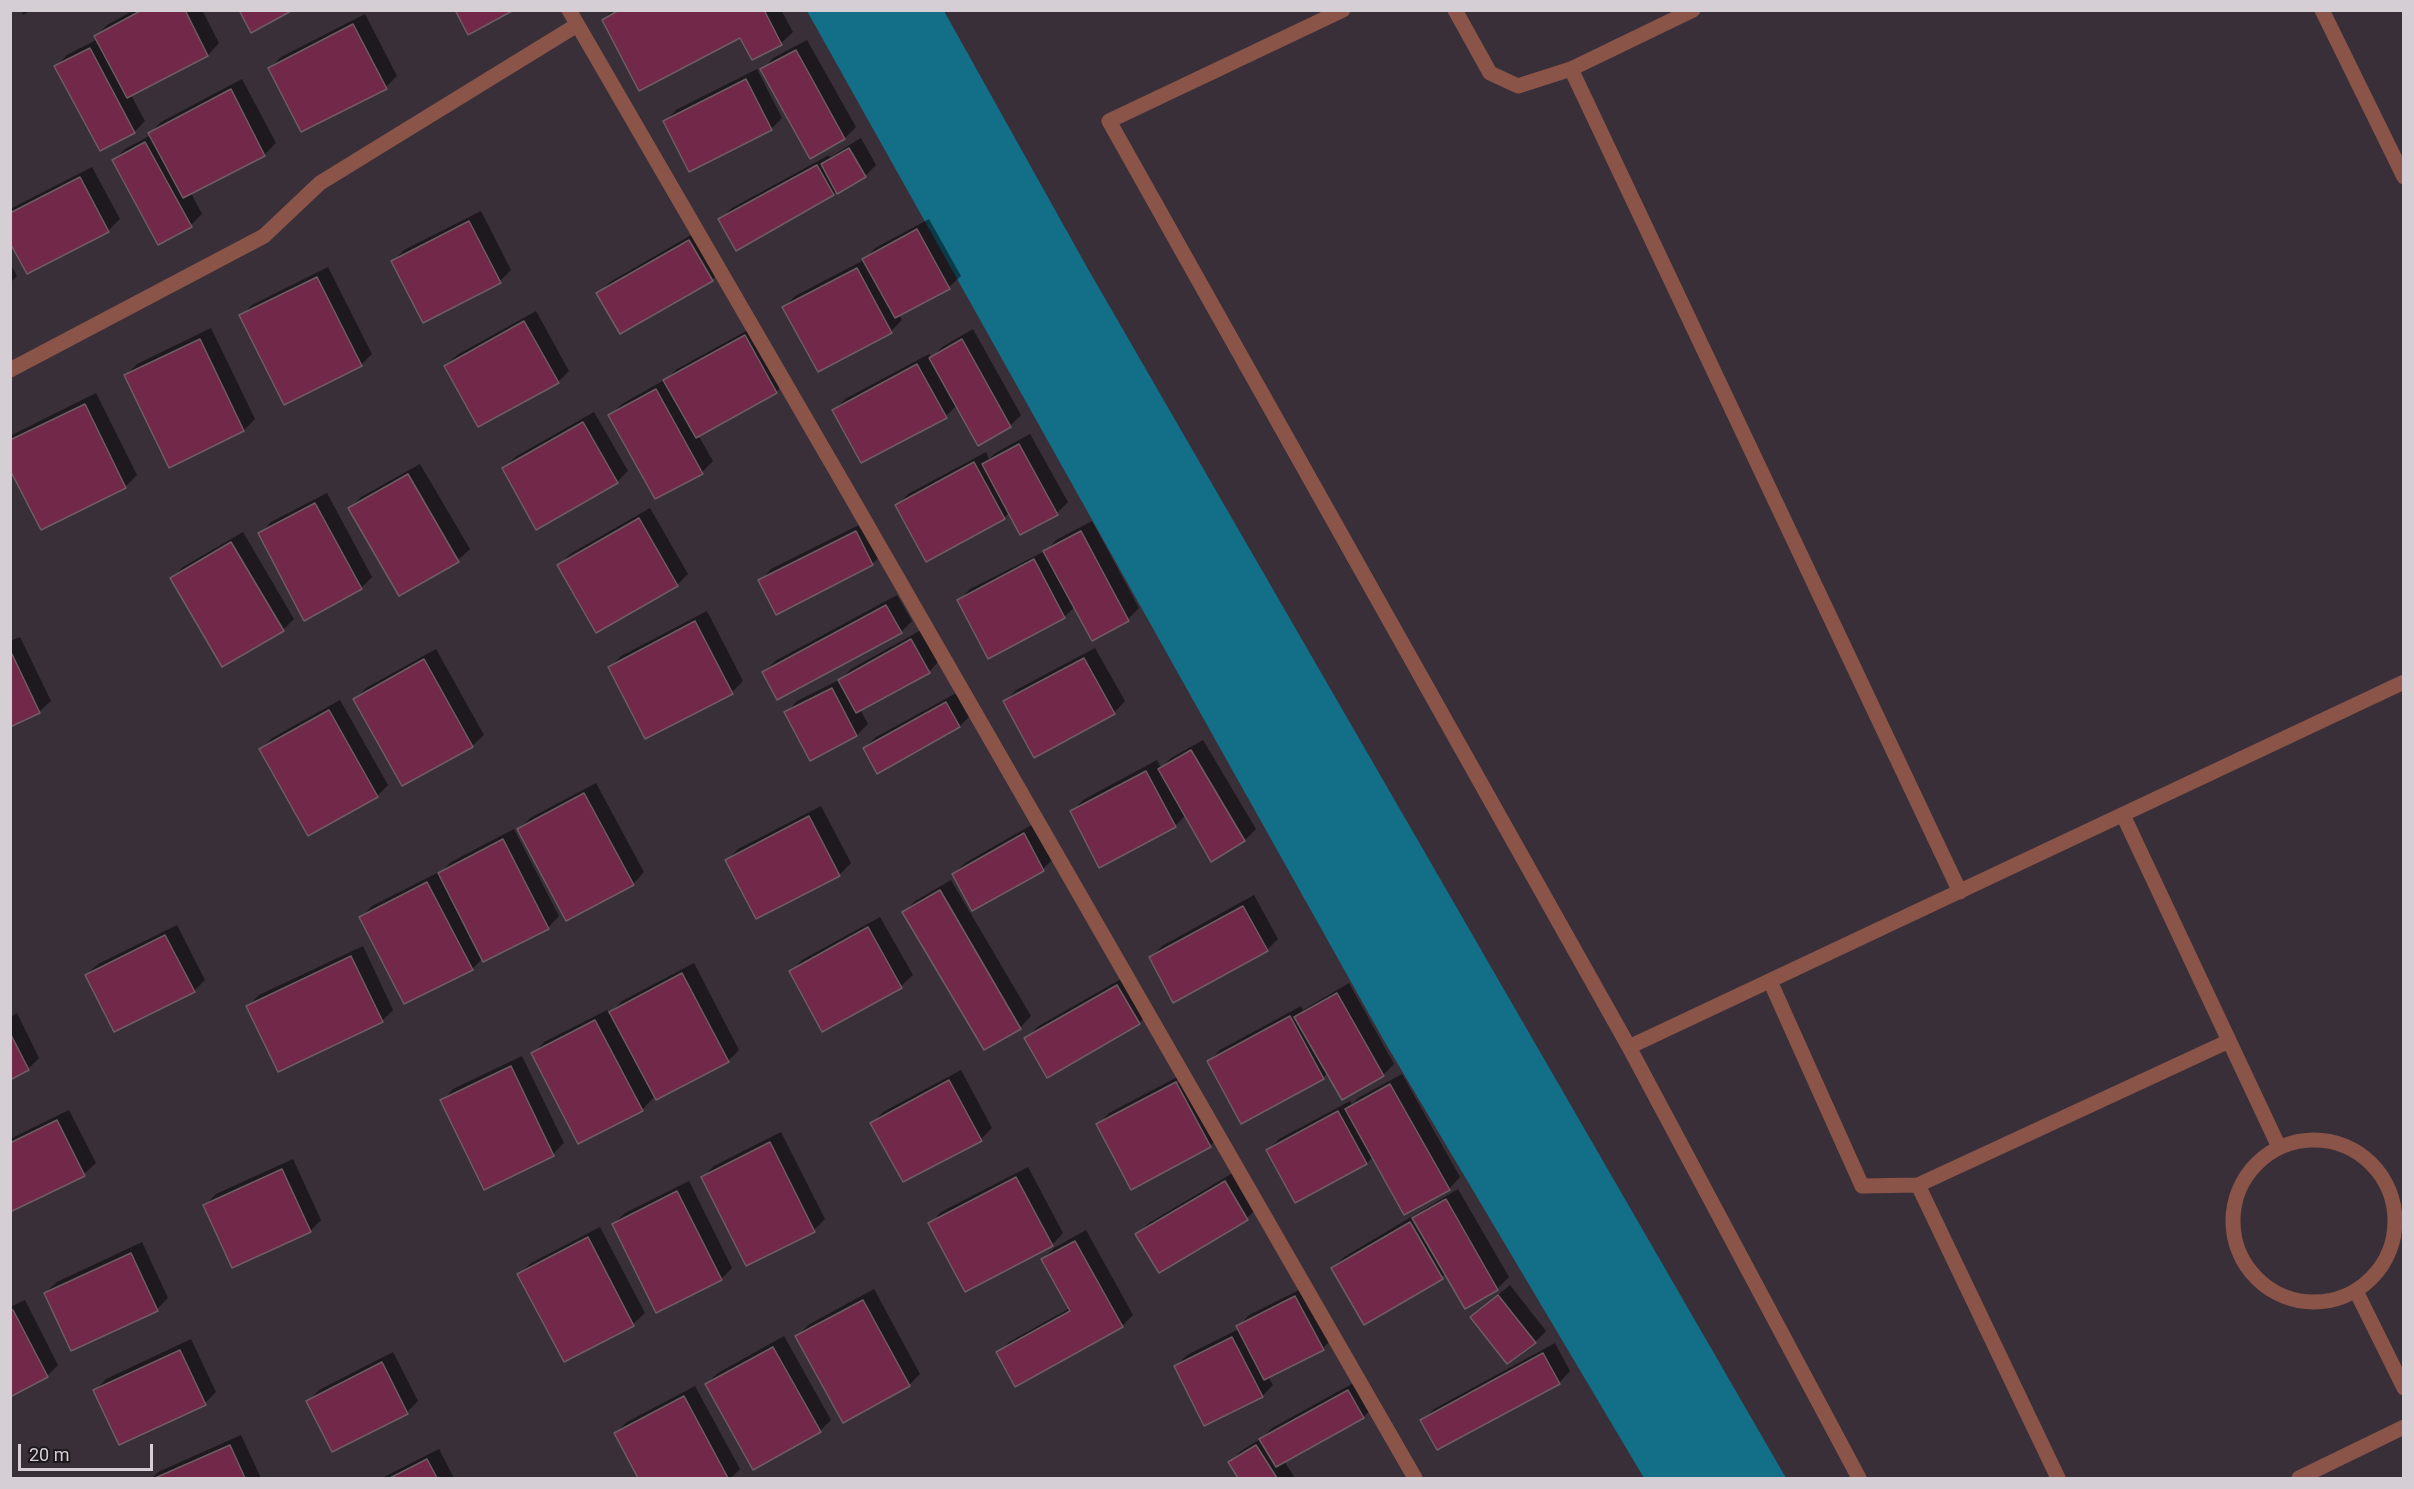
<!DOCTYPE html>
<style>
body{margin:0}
#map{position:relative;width:2414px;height:1489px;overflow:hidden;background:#392f39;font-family:Roboto,sans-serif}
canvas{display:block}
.frame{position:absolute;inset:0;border:12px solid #d5cfd5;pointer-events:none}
.scale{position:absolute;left:18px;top:1444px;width:135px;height:27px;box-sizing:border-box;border:3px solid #d5cfd5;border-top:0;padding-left:8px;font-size:18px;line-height:21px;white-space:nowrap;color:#d5cfd5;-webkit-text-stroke:4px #1d191d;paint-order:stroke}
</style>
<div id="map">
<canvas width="2414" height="1489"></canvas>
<div class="frame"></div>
<div class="scale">20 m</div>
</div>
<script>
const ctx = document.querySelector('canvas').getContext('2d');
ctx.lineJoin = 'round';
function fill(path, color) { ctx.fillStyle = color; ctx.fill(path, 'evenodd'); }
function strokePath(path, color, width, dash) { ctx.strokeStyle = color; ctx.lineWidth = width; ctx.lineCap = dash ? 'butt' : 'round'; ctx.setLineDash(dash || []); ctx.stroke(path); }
const water = new Path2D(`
 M807 11H944L1088 269 1786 1478H1644L1383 1039Z`);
const shadow = new Path2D(`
 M21 10H32L23 15Z
 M134 10H202L219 43 208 55 131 95 145 121 134 132 56 66 67 55 98 39 96 36 107 25Z
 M613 10H781L793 32 781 43 753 58 741 36 603 20Z
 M365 14 397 76 386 87 270 68 281 57Z
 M807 40 856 127 845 138 762 70 773 58Z
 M757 69 782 118 771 129 665 121 676 110Z
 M242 79 276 143 264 155 191 193 202 214 191 225 114 160 125 149 151 135 150 133 161 122Z
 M861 138 876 165 865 176 833 194 720 219 732 208 829 155 830 157Z
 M92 167 120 219 108 231 28 272 10 240V209Z
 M481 211 511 270 500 281 393 261 404 250Z
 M929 219 961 276 949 287 899 315 902 320 891 331 784 307 795 296 864 260 875 248Z
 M700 230 723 269 712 280 598 293 610 282Z
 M10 263 17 276 10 283Z
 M328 267 372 354 361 365 241 316 252 305Z
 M536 311 569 371 558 382 445 366 457 355Z
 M757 325 788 381 776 392 698 435 713 461 702 472 610 415 622 404 666 379 677 369Z
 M211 328 255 419 244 430 170 466 126 375 137 364Z
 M973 329 1021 415 1010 426 957 405 946 416 834 410 845 399 929 354 931 358 942 347Z
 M96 393 137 475 125 487 42 528 10 466V436Z
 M594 412 628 471 617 482 504 468 515 457Z
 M1030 434 1068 502 1057 513 1010 512 1004 518 897 505 908 494 986 452 989 459 995 453Z
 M420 464 470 549 458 560 399 594 350 508 361 497Z
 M327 493 372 577 361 588 260 534 271 522Z
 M650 508 688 574 677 585 559 565 570 554Z
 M867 521 884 553 872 564 760 581 771 569Z
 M1092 521 1139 608 1128 619 1092 639 1075 607 1064 617 959 600 970 589 1047 550 1056 540Z
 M243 532 294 619 283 630 172 578 183 567Z
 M897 595 912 621 901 632 764 672 775 661Z
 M707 611 743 681 732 692 610 667 621 656Z
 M923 629 940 660 929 672 860 709 868 724 857 735 811 759 786 713 797 701 841 679 851 669Z
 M20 637 51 701 39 712 10 726V641Z
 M1095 648 1125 701 1114 713 1005 701 1016 690Z
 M436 649 484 735 472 746 355 699 366 688Z
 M958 692 971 715 960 726 878 772 864 748 876 737Z
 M340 700 388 785 377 796 261 749 272 738Z
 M1203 740 1256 829 1245 840 1186 815 1175 826 1072 811 1083 800 1157 760 1161 768 1171 758Z
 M596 783 644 872 633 884 519 829 530 818Z
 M821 806 851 863 839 875 757 917 727 860 738 849Z
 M1035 823 1054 858 1043 869 953 874 965 863Z
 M514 829 559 916 548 928 483 958 472 969 361 917 372 906 439 872 440 873 451 862Z
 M951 880 1031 1016 1020 1028 984 1048 904 912 915 901Z
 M1254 895 1278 939 1267 950 1151 957 1162 946Z
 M880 917 913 975 901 986 823 1030 790 972 802 960Z
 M177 925 205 980 194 991 86 975 98 964Z
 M363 946 393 1010 382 1021 248 1006 259 995Z
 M694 963 739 1050 728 1061 655 1096 642 1110 579 1142 533 1054 544 1042 607 1010 609 1014 622 1001Z
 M1128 975 1150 1012 1139 1023 1026 1039 1037 1027Z
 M1349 983 1394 1064 1383 1075 1328 1073 1323 1078 1209 1061 1220 1050 1301 1006 1303 1010Z
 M17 1013 39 1058 28 1069 10 1078V1017Z
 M522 1056 564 1143 553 1154 485 1188 442 1101 453 1089Z
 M961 1070 992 1128 981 1139 872 1123 883 1112Z
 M1187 1072 1221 1135 1210 1146 1098 1124 1109 1113ZM1182 1078 1183 1080 1109 1119V1116Z
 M1402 1074 1460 1177 1449 1189 1373 1157 1367 1163 1268 1150 1279 1139 1350 1101 1352 1104 1358 1098Z
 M69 1110 96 1163 84 1174 10 1210V1139Z
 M781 1132 825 1219 814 1230 747 1264 703 1177 714 1166Z
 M293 1159 321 1220 310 1231 205 1205 216 1194Z
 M1028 1167 1063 1233 1052 1245 930 1224 941 1212Z
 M1236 1171 1258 1207 1247 1218 1137 1234 1149 1223Z
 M689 1181 732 1268 721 1279 613 1224 625 1213Z
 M1458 1189 1509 1277 1497 1289 1465 1307 1446 1274 1365 1323 1333 1268 1344 1257Z
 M600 1227 645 1313 633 1324 565 1360 519 1274 531 1263Z
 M1086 1230 1133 1315 1122 1326 998 1353 1009 1342 1070 1308 1043 1259 1054 1248Z
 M142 1242 168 1298 157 1309 45 1293 57 1282Z
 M1510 1285 1546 1331 1535 1342 1472 1317Z
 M1307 1286 1334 1337 1323 1348 1268 1376 1273 1385 1262 1396 1176 1366 1187 1355 1239 1329 1238 1327 1249 1315Z
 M874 1289 920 1374 909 1385 797 1336 808 1325Z
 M25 1300 58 1365 47 1376 10 1395V1307Z
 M784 1336 831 1420 820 1431 706 1384 718 1373Z
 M191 1339 216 1392 205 1403 95 1390 106 1379Z
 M1555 1343 1570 1371 1559 1383 1438 1448 1422 1421 1434 1409Z
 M393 1352 418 1401 407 1412 308 1401 319 1390Z
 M1359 1380 1375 1406 1363 1417 1284 1461 1295 1478H1240L1230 1462 1241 1451 1262 1438 1272 1428Z
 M695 1386 740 1469 731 1478H639L615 1433 627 1422Z
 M241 1435 261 1478H152L158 1472Z
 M439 1449 454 1478H382Z`);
const building = new Path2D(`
 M142 10H185L208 56 127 98 94 36Z
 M239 10H293L251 33Z
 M455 10H514L468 35Z
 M619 10H764L782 45 752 60 740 38 639 91 602 20Z
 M353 24 387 89 301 132 268 68Z
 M90 48 135 133 100 151 54 66Z
 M796 50 845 139 810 159 760 69Z
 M746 79 772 130 689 172 663 121Z
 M231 89 265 156 183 198 148 133Z
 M145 142 192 227 158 245 112 160Z
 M849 148 866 177 837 194 821 164Z
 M817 165 834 195 736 251 718 219Z
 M80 177 109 232 27 274 10 243V213Z
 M469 221 501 283 423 323 391 261Z
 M917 229 950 289 895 318 862 259Z
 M689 240 713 281 620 334 596 293Z
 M857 268 892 333 818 372 782 307Z
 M317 277 362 366 284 405 239 315Z
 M524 321 559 383 478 427 444 366Z
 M745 335 777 393 696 438 663 380Z
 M200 339 244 431 169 468 124 375Z
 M962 339 1011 427 978 446 929 358Z
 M917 364 947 418 861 463 832 410Z
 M656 389 703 474 655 499 608 415Z
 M85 404 126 488 41 530 10 470V440Z
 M583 422 618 483 536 530 502 468Z
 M1019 444 1058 515 1020 535 982 464Z
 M974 462 1005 519 926 562 895 505Z
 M408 474 459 562 399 596 348 508Z
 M315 503 362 589 304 621 258 533Z
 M639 518 678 586 596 633 557 565Z
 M856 531 873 565 776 615 758 580Z
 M1081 531 1129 621 1092 641 1043 551Z
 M231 542 284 631 222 667 170 578Z
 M1034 559 1065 618 988 659 957 600Z
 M886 605 902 633 777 700 762 672Z
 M695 621 733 694 645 739 608 667Z
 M911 639 930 673 856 713 838 680Z
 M10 650 40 713 10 727Z
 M1084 658 1115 714 1034 758 1003 701Z
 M424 659 473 747 402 786 353 699Z
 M832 688 857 736 810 761 784 712Z
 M946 702 960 727 877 774 863 748Z
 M329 710 378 797 308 836 259 749Z
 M1191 750 1245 841 1211 862 1158 769Z
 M1146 771 1176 827 1099 868 1070 811Z
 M584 793 634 885 566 921 517 829Z
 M809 816 840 876 756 919 725 860Z
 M1024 833 1044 871 972 911 952 874Z
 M503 839 549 929 483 962 438 873Z
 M427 882 473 970 404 1004 359 917Z
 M940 890 1021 1029 984 1050 902 912Z
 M1243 906 1268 951 1173 1003 1149 957Z
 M868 927 902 988 822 1032 789 971Z
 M165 935 195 992 114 1032 85 975Z
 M351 956 383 1022 278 1072 246 1006Z
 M682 973 729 1062 656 1100 609 1012Z
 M1117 985 1140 1024 1047 1078 1024 1038Z
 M1337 993 1384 1076 1342 1100 1294 1017Z
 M1290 1016 1324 1079 1241 1124 1207 1061Z
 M595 1020 643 1111 578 1144 531 1053Z
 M10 1033 29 1070 10 1080Z
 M511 1066 554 1156 484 1190 440 1100Z
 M949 1080 982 1141 903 1182 870 1123Z
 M1176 1082 1211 1147 1131 1190 1096 1124Z
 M1390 1084 1450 1190 1404 1215 1345 1109Z
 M1338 1111 1367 1164 1295 1203 1266 1150Z
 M57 1120 85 1176 10 1212V1143Z
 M770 1142 815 1232 746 1266 701 1177Z
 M282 1169 311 1232 232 1268 203 1205Z
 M1016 1177 1053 1246 965 1292 928 1223Z
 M1225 1181 1248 1220 1159 1273 1135 1234Z
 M677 1191 722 1280 656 1313 612 1224Z
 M1446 1199 1498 1290 1465 1309 1412 1218Z
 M1410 1222 1443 1279 1364 1325 1331 1268Z
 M588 1237 634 1326 564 1362 517 1274Z
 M1075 1241 1123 1327 1015 1387 996 1352 1070 1311 1041 1259Z
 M131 1253 158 1311 71 1351 44 1293Z
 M1498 1295 1536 1343 1507 1364 1470 1317Z
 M1295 1296 1324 1350 1264 1380 1236 1326Z
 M863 1300 910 1386 843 1423 795 1336Z
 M13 1310 48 1377 10 1397V1311Z
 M1232 1337 1263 1397 1204 1426 1174 1366Z
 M773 1347 821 1432 753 1470 705 1384Z
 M180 1350 206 1405 119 1445 93 1390Z
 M1543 1353 1560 1384 1437 1450 1420 1420Z
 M382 1362 408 1414 332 1452 306 1401Z
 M1348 1390 1364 1418 1276 1467 1259 1439Z
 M684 1396 728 1478H638L614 1433Z
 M230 1445 245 1478H155Z
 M1256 1445 1277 1478H1238L1228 1462Z
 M427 1459 437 1478H390Z`);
const lane = new Path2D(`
 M1343 10 1109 121 1629 1047 2404 682
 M1455 10 1490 73 1518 86 1571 69 1693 10
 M2322 10 2404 177
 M1571 69 1960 892
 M2123 815 2279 1147
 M1770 981 1862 1186 1918 1185 2058 1478
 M1629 1047 1859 1478
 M2233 1221a81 81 0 1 1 162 0a81 81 0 1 1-162 0Z
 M1918 1185 2229 1041
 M2356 1291 2404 1388
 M2299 1478 2404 1427`);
const street = new Path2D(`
 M569 10 850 495 1415 1478
 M10 370 264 236 320 183 577 25`);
fill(water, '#136f87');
fill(shadow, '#0007');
fill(building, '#712849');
strokePath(building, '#6e5d63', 1.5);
strokePath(lane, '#8b5448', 15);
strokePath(street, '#8b5448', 15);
</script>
